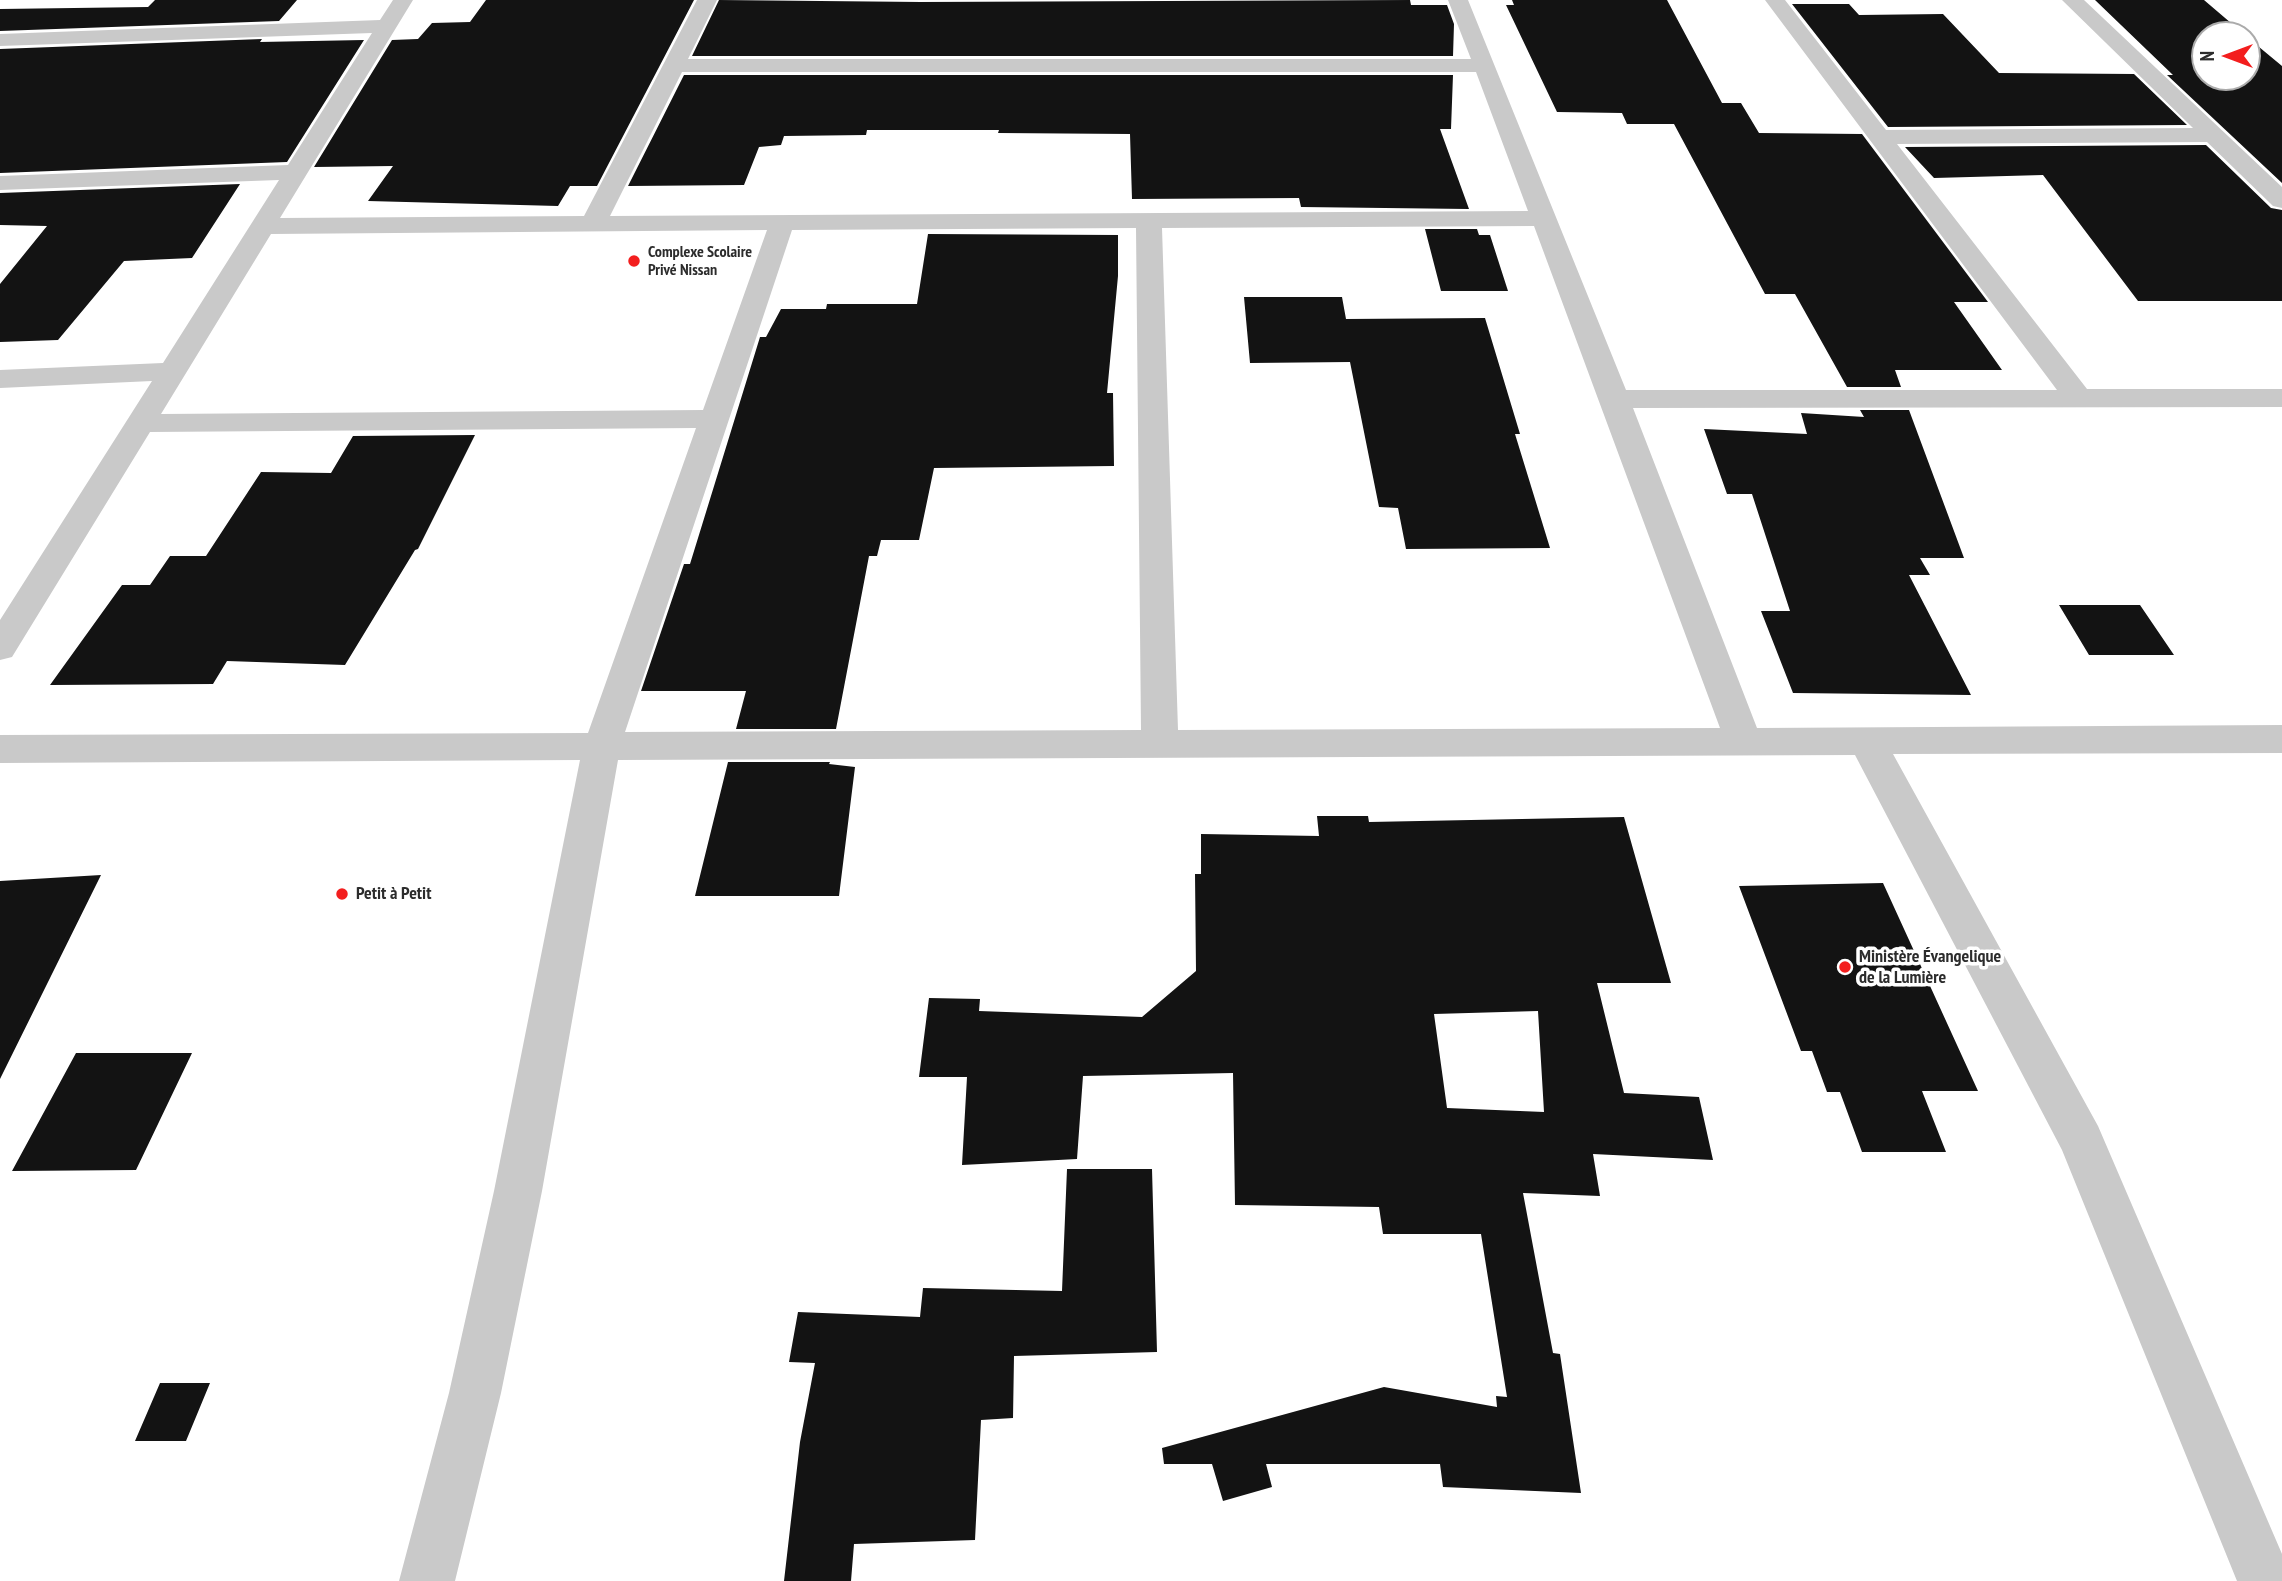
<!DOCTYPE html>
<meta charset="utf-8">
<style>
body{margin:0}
#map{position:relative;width:2282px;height:1581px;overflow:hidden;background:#fff;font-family:"PT Sans Narrow",sans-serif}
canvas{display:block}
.north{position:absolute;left:2191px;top:21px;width:70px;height:70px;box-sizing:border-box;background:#fff;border:2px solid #ababab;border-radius:50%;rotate:270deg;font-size:19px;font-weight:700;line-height:28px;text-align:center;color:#2c2c2c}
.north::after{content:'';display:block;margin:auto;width:24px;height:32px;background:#f31e1e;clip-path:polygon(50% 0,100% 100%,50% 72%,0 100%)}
</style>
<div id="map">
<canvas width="2282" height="1581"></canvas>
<div class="north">N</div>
</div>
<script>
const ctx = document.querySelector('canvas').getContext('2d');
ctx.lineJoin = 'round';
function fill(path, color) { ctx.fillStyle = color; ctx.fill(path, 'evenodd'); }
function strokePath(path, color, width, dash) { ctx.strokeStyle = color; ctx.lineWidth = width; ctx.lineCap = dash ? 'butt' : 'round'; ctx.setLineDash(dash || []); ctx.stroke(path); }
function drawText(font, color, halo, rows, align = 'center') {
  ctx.font = font + ' "PT Sans Narrow",sans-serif'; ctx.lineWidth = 7; ctx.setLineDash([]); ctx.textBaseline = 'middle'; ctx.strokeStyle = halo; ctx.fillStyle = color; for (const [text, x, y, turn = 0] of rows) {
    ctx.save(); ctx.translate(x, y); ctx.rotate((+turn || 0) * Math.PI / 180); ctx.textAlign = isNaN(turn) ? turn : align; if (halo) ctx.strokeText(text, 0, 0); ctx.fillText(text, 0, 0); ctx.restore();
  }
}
const building = new Path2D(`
 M155 0H297L279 21 0 31V9L148 7Z
 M486 0H694L597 186H570L558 206 368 201 393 166 314 167 392 40 418 39 432 23 470 22Z
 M719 0 921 2 1410 0 1411 5H1447L1454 24 1453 56H692Z
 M1512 0H1667L1722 103H1741L1759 133 1862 134 1988 302H1954L2002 370H1895L1901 387H1847L1795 294H1765L1674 124H1627L1622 113 1557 112 1506 5H1514Z
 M2095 0H2204L2245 35H2205V77H2247V37L2282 66V183L2167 75H2173Z
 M1792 4H1849L1859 15 1943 14 1999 73 2134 74 2187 125 1888 127Z
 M262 39 260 42 364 40 287 162 0 173V49Z
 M684 75H1453L1451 129H1440L1469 209 1301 207 1299 198 1132 199 1130 134 998 133 999 130H867L866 135 784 136 781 145 759 147 744 185 628 186Z
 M2206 145 2271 208 2282 210V301H2138L2043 175 1934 178 1905 147Z
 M240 184 192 258 124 261 58 340 0 342V284L47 226 0 225V193Z
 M1425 229H1477L1479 235H1490L1508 291H1441Z
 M928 234 1118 235V276L1107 393H1113L1114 466 934 468 919 540H881L877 556H869L836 729H736L746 691H641L684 564H690L760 337H766L781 309H826L827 304H917Z
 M1244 297H1342L1346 319 1485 318 1520 434H1515L1550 548 1406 549 1398 508 1379 507 1350 362 1250 363Z
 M1860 410H1909L1964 558H1920L1930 575H1909L1971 695 1793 693 1761 611H1790L1752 494H1727L1704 429 1807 434 1801 413 1864 417Z
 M475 435 418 549 415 550 345 665 227 661 213 684 50 685 122 585H150L170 556H206L261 472 331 473 353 436Z
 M2059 605H2140L2174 655H2089Z
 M728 762H830L829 764 855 767 839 896H695Z
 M1317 816H1368L1369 822 1624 817 1671 983H1597L1624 1093 1699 1097 1713 1160 1593 1154 1600 1196 1523 1193 1553 1353 1560 1354 1581 1493 1443 1487 1440 1464H1266L1272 1487 1223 1501 1212 1464H1164L1162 1448 1384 1387 1497 1407 1496 1396 1507 1397 1481 1234H1383L1379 1207 1235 1205 1233 1073 1083 1076 1077 1159 962 1165 967 1077H919L929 998 980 999 979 1011 1142 1017 1196 971 1195 874H1201V834L1319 836ZM1538 1011 1544 1112 1447 1108 1434 1014Z
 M101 875 0 1079V881Z
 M1883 883 1978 1091H1922L1946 1152H1862L1840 1092H1827L1812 1051H1801L1739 886Z
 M76 1053H192L136 1170 12 1171Z
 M1067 1169H1152L1157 1352 1014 1356 1013 1418 981 1420 975 1540 854 1544 851 1581H784L800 1442 815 1363 789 1362 798 1312 920 1317 923 1288 1062 1291Z
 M160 1383H210L186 1441H135Z`);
const minor = new Path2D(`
 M393 0H413L280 218 584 216 697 0H717L688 59H1471L1448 0H1468L1626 390H2057L1765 0H1785L1886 130 2193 128 2062 0H2084L2282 187V208L2273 206 2207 142 1897 144 2087 389H2282V407L1633 408 1757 728 2282 725V753L1893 754 2098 1126 2282 1554V1581H2237L2062 1150 1855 755 618 760 542 1191 501 1393 455 1581H399L449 1393 494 1191 580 760 0 763V735L588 733 696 428 150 432 12 657 0 660V620L152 381 0 388V370L163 363 279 180 0 190V176L288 165 372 33 0 46V34L380 20ZM682 72H1476L1528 211 610 216ZM1534 226 1720 728 1178 730 1162 228ZM1136 228 1141 730 625 732 792 230ZM767 230 703 410 161 414 271 234Z`);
const markers = [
 [634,261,7,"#f31e1e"],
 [342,894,7,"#f31e1e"],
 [1845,967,7,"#f31e1e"]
];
const farPoinames = [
 ["Complexe Scolaire",648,252],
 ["Privé Nissan",648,270]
];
const poiNames = [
 ["Petit à Petit",356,894],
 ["Ministère Évangelique",1859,957],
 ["de la Lumière",1859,978]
];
fill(building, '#131313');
fill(minor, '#c9c9c9');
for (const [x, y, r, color] of markers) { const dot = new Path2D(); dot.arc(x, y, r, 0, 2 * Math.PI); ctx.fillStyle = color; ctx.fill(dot); strokePath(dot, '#fff', 2.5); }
drawText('bold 16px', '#2c2c2c', '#fff', farPoinames, 'left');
drawText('bold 18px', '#2c2c2c', '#fff', poiNames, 'left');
</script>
